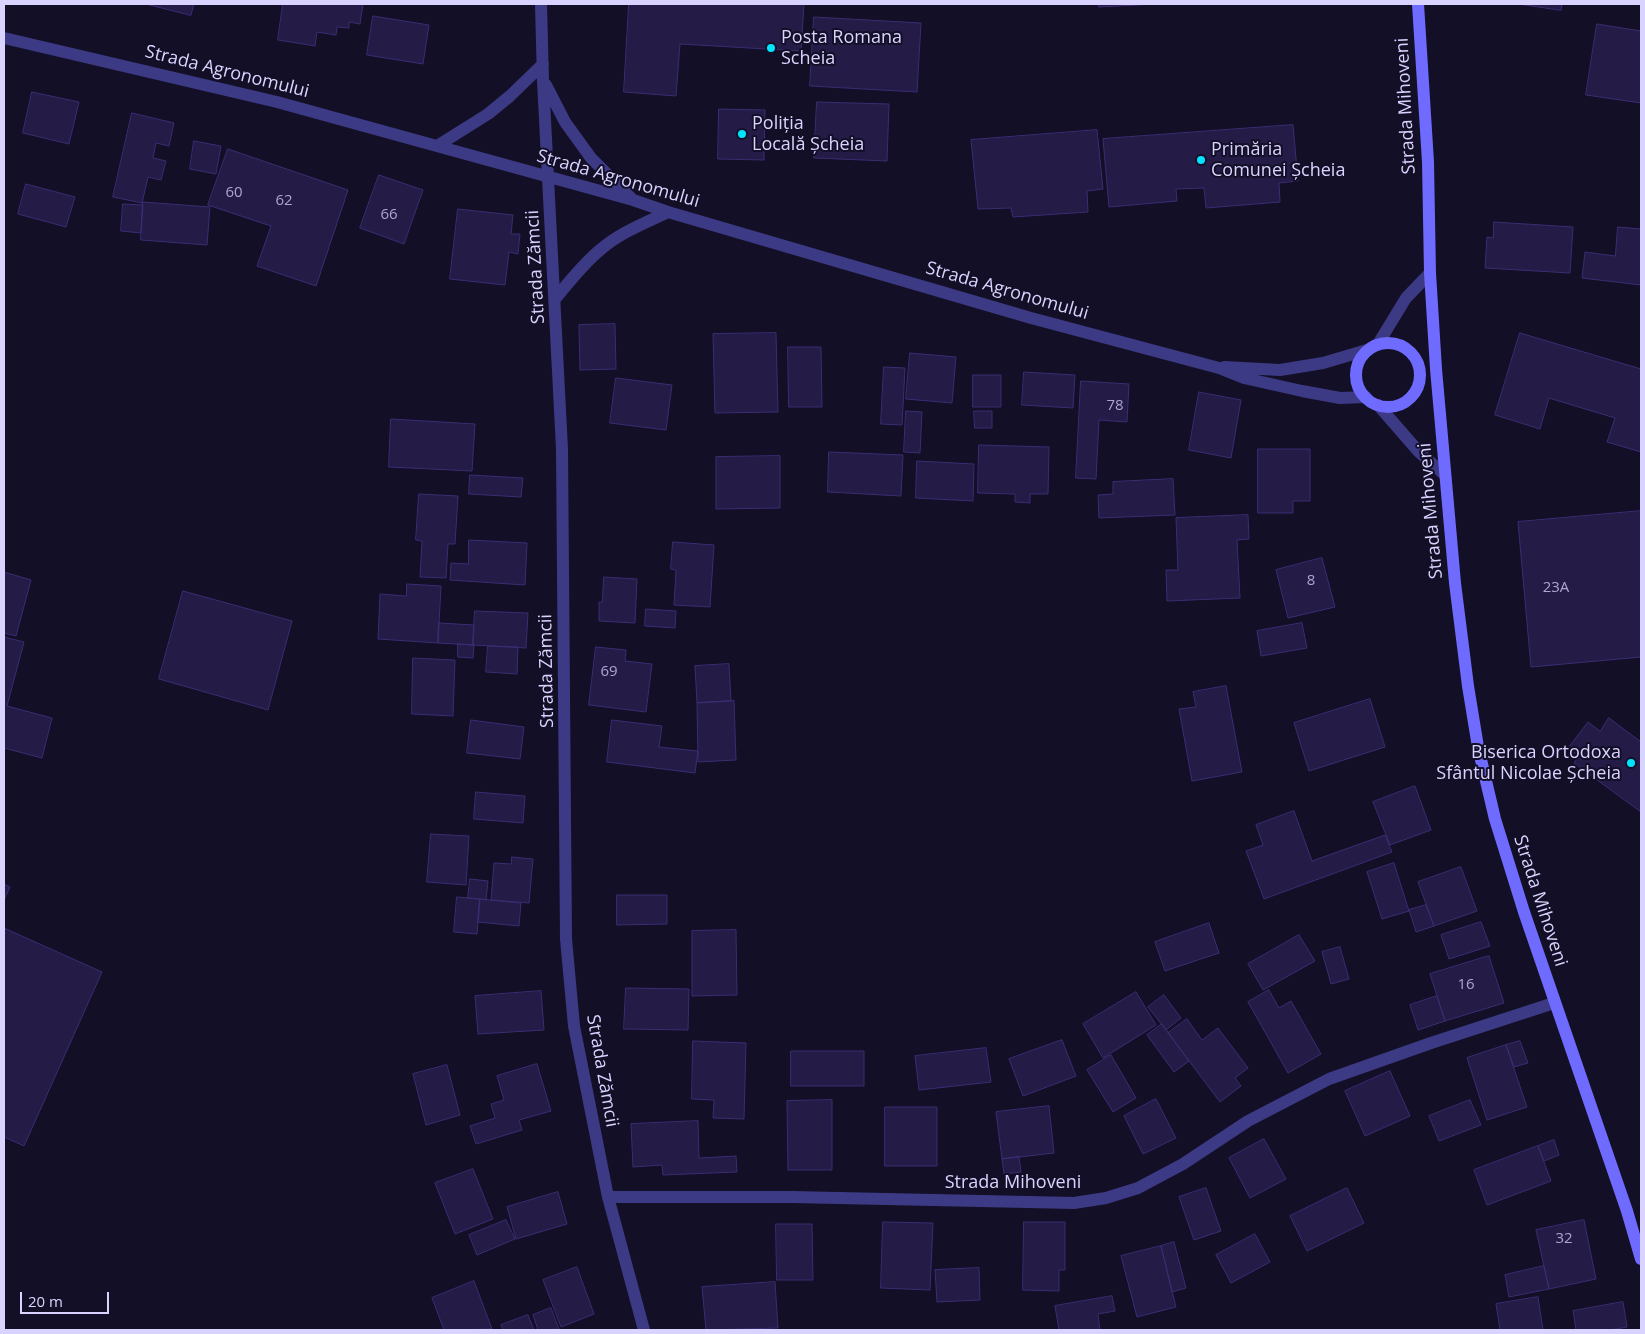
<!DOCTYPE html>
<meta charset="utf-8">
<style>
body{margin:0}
#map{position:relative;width:1645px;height:1334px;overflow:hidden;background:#130f26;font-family:"Open Sans",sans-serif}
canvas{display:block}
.frame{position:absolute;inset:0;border:5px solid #d9d4ff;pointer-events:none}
.scale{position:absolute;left:20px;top:1292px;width:89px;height:22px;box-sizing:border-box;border:2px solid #d9d4ff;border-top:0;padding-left:6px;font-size:15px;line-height:18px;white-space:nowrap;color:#d9d4ff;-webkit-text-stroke:4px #130f26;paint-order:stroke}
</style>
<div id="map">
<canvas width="1645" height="1334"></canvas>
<div class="frame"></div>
<div class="scale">20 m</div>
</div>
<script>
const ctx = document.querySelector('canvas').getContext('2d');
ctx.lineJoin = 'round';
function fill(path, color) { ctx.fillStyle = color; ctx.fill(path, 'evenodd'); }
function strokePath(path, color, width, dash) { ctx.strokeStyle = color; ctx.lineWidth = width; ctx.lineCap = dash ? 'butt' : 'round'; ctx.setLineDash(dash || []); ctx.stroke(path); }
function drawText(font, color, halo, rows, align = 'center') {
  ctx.font = font + ' "Open Sans",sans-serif'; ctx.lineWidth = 4; ctx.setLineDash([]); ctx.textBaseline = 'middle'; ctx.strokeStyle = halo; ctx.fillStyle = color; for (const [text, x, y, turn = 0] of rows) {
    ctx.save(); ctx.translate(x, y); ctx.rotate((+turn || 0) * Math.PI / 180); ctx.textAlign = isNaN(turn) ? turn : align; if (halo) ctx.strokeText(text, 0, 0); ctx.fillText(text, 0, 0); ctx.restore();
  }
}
const building = new Path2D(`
 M146 4H194L191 15Z
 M283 4H363L360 24 349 22V28L337 27 336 35 317 32 315 46 278 40Z
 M629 4H804L801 51 680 44 676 96 624 92Z
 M1099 4H1156L1099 7Z
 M1519 4H1562L1561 10Z
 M373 16 429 25 423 64 367 55Z
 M814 17 921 23 917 92 810 86Z
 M1597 24 1641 31V103L1586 95Z
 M32 92 79 102 69 144 23 133Z
 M817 102 889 104 887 161 814 158Z
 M719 109 765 110 764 160 718 159Z
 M132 113 174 123 169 146 156 143 153 158 166 161 161 180 148 177 142 203 113 197Z
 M1293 125 1298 181 1279 183 1280 202 1206 208 1204 188 1176 189 1177 201 1109 207 1103 139Z
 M1097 130 1103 189 1087 191 1088 212 1013 217 1011 208 978 209 971 140Z
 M194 141 221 146 216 174 190 169Z
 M228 149 348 190 316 286 257 266 271 226 208 205Z
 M379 175 423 190 404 244 360 228Z
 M26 184 75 197 66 227 18 214Z
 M143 202 210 207 207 245 141 240Z
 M123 204 143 205 141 233 121 231Z
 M458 209 513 215 511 234H520L518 254 509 252 505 285 450 279Z
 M1494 222 1573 227 1570 273 1485 268 1487 237 1493 238Z
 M1618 227 1641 229V285L1582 278 1585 252 1615 256Z
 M615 324 616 369 580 370 579 325Z
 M776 333 778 412 715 413 713 334Z
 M1520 333 1641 369V452L1607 442 1615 418 1549 398 1540 429 1495 415Z
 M788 347H821L822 407H789Z
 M910 353 956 357 952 403 906 399Z
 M884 367 905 368 902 425 881 424Z
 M1024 372 1075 375 1073 408 1022 405Z
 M973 375H1001V407H973Z
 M616 378 672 385 666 430 610 423Z
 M1081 381 1129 384 1127 422 1099 420 1096 479 1076 478Z
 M1199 392 1241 400 1231 458 1189 450Z
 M906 411 922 412 920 453 904 452Z
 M974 411H992V428H975Z
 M391 419 475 424 472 471 389 467Z
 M979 445 1049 447 1048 494H1030V503L1015 502V494L978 493Z
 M1258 449H1310V501H1293V513H1258Z
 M829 452 903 455 901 496 828 492Z
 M780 456V508L716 509V457Z
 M917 461 974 464 973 501 916 498Z
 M470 475 523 478 521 497 469 494Z
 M1173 479 1175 515 1099 518 1098 495 1113 494V482Z
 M419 494 458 496 455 544H448L446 578 420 577 422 541 416 540Z
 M1641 511V657L1531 667 1518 522Z
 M1248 515 1249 539 1237 540 1240 598 1167 601 1166 570H1178L1176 518Z
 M469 540 527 543 525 585 450 580 451 563 468 564Z
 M673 542 714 545 710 607 674 605 676 570 671 569Z
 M1322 558 1335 607 1288 618 1276 570Z
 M4 572 31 580 16 636 4 633Z
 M604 577 637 579 635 623 599 621V602H602Z
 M407 584 441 586 438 643 378 639 380 594 406 596Z
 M183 591 292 621 268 710 159 679Z
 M646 609 676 611 675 628 645 626Z
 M475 611 528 613 526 648 473 645Z
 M439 623 474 625 473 645 438 643Z
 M1302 623 1307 648 1261 656 1257 631Z
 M4 637 24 642 7 706 52 718 42 758 4 748Z
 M458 644 474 645 473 658 458 657Z
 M488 646 518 647 517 674 486 672Z
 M596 647 626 650 625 661 652 664 646 712 589 705Z
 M413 658 455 660 453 716 412 714Z
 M729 664 731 701 697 703 695 666Z
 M1226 686 1242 772 1192 781 1179 709 1196 707 1193 692Z
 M1370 699 1385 747 1309 771 1294 723Z
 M734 701 736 760 698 762 697 703Z
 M1609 718 1641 742V812L1574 763 1579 756 1568 748 1588 722 1600 731Z
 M471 720 524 727 520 759 467 753Z
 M612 720 662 726 659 747 698 751 695 773 607 762Z
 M1415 786 1431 830 1390 845 1373 802Z
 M476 792 525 796 523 823 474 819Z
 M1294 811 1312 861 1385 835 1392 852 1264 899 1246 851 1263 845 1256 825Z
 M431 834 469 836 466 885 427 882Z
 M512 857 533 859 529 903 491 900 494 863 511 864Z
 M1394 863 1409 911 1382 919 1367 872Z
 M1461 867 1477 911 1434 926 1418 882Z
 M470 879 488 881 486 900 468 898Z
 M4 884 10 887 4 900Z
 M617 895H667V924L617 925Z
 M457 897 480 899 477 934 454 932Z
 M480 899 521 903 519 926 478 922Z
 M1426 905 1434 926 1416 932 1409 910Z
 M1481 922 1490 946 1449 959 1441 935Z
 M1209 923 1219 953 1165 971 1155 942Z
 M4 928 102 972 24 1146 4 1137Z
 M736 930 737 995 692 996V931Z
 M1299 935 1315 961 1263 990 1248 964Z
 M1340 947 1349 979 1331 984 1322 952Z
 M1489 956 1504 1003 1445 1021 1430 974Z
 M626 988 689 989 688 1030 624 1029Z
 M1269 990 1279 1008 1291 1001 1321 1054 1288 1073 1248 1002Z
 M541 991 544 1030 478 1034 475 996Z
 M1136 992 1156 1025 1103 1058 1083 1024Z
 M1164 995 1181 1018 1166 1030 1148 1007Z
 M1437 996 1445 1021 1418 1030 1410 1005Z
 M1187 1019 1202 1040 1218 1028 1248 1068 1235 1078 1241 1086 1220 1102 1168 1033Z
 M1162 1024 1189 1061 1174 1072 1147 1035Z
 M1062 1040 1076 1076 1023 1096 1009 1059Z
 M693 1041 746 1043 744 1119 713 1118 714 1100 692 1099Z
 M1520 1041 1528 1063 1514 1067 1506 1045Z
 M1506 1045 1527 1107 1487 1120 1467 1058Z
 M986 1048 991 1082 919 1090 915 1056Z
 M791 1051H864V1086H791Z
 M1111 1055 1136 1098 1113 1112 1087 1070Z
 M537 1064 551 1111 519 1120 522 1130 476 1144 470 1126 495 1118 491 1104 504 1100 497 1076Z
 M447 1065 460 1115 426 1125 413 1074Z
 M1390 1071 1410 1116 1365 1136 1345 1091Z
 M1156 1099 1176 1138 1143 1154 1124 1116Z
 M832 1100V1170H788L787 1101Z
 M1470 1100 1481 1125 1439 1141 1429 1116Z
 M1049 1106 1054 1153 1002 1159 996 1112Z
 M885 1107H937V1166H885Z
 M698 1121 699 1158 736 1156 737 1172 663 1175 662 1165 633 1167 631 1124Z
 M1264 1139 1286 1179 1250 1198 1229 1158Z
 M1554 1140 1559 1155 1544 1161 1538 1146Z
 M1538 1146 1551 1181 1487 1205 1474 1170Z
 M1019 1157 1021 1172 1004 1174 1002 1159Z
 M473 1169 493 1219 455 1234 435 1183Z
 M1206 1188 1221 1231 1194 1240 1179 1197Z
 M1347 1188 1364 1223 1307 1251 1290 1216Z
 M558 1192 567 1224 516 1239 507 1207Z
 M506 1220 515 1239 477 1255 469 1235Z
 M1584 1220 1596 1279 1549 1289 1536 1230Z
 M883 1222 933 1223 930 1290 881 1288Z
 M1024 1222H1065V1270H1059V1291L1023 1290Z
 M776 1224H812L813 1280H777Z
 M1255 1234 1270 1262 1231 1283 1216 1255Z
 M1174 1242 1186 1288 1172 1292 1161 1246Z
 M1161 1246 1176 1307 1137 1317 1121 1256Z
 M1544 1266 1549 1289 1509 1297 1505 1275Z
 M577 1267 594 1314 561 1327 543 1280Z
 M979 1268 980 1300 937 1302 935 1270Z
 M474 1281 492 1329 444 1330 432 1298Z
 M775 1282 778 1328 706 1330 702 1287Z
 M1112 1296 1115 1311 1098 1314 1100 1330H1059L1055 1306Z
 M1538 1297 1543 1330H1500L1496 1304Z
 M1623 1302 1627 1327 1610 1330H1576L1573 1311Z
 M551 1308 559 1329 538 1330 533 1315Z
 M528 1315 534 1330H503L501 1325Z`);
const street = new Path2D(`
 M541 4 543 81 562 449 566 939 574 1026 608 1197 644 1330
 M4 38 277 102 633 200 668 212 1031 318 1219 368 1244 378 1302 391 1340 398 1366 397
 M546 85 565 122 591 158 631 198
 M437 146 488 114 510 96 543 64
 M555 299C569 282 583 264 600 250 619 233 645 223 668 212
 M1378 344 1406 298 1430 273
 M1224 367 1280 370 1323 363 1367 350
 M1378 405 1419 452 1445 475
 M608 1197H792L1074 1203 1106 1198 1138 1188 1183 1164 1248 1121 1329 1079 1431 1043 1554 1003`);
const secondary = new Path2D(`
 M1418 4 1428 162 1430 273 1436 369 1455 583 1468 686 1478 747 1495 819 1524 912 1627 1211 1641 1259
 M1356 375a32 32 0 1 1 64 0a32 32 0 1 1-64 0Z`);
const markers = [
 [771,48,5,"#00e5ff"],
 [742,134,5,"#00e5ff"],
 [1201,160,5,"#00e5ff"],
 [1631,763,5,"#00e5ff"]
];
const numberNames = [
 ["60",234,193],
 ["62",284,201],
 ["66",389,215],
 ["78",1115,406],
 ["8",1311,581],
 ["23A",1556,588],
 ["69",609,672],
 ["16",1466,985],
 ["32",1564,1239]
];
const poiNames = [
 ["Posta Romana",781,38],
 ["Scheia",781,59],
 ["Poliția",752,124],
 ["Locală Șcheia",752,145],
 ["Primăria",1211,150],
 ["Comunei Șcheia",1211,171],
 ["Biserica Ortodoxa",1621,753,"right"],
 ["Sfântul Nicolae Șcheia",1621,774,"right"]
];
const streetNames = [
 ["Strada Agronomului",227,72,14],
 ["Strada Mihoveni",1406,106,-93],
 ["Strada Agronomului",618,179,16],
 ["Strada Zămcii",536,267,-93],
 ["Strada Agronomului",1007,291,16],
 ["Strada Mihoveni",1431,511,-95],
 ["Strada Zămcii",547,671,-91],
 ["Strada Mihoveni",1540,901,72],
 ["Strada Zămcii",602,1071,80],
 ["Strada Mihoveni",1013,1183]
];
fill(building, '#241b47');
strokePath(building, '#3b2d73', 1);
strokePath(street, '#3d3a85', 12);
strokePath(secondary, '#6f6bff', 12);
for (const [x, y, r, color] of markers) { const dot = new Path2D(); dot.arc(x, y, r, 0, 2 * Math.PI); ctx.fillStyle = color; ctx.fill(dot); strokePath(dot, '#130f26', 2); }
drawText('15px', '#aca6d1', null, numberNames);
drawText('18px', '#d9d4ff', '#130f26', poiNames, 'left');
drawText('18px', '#d9d4ff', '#130f26', streetNames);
</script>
